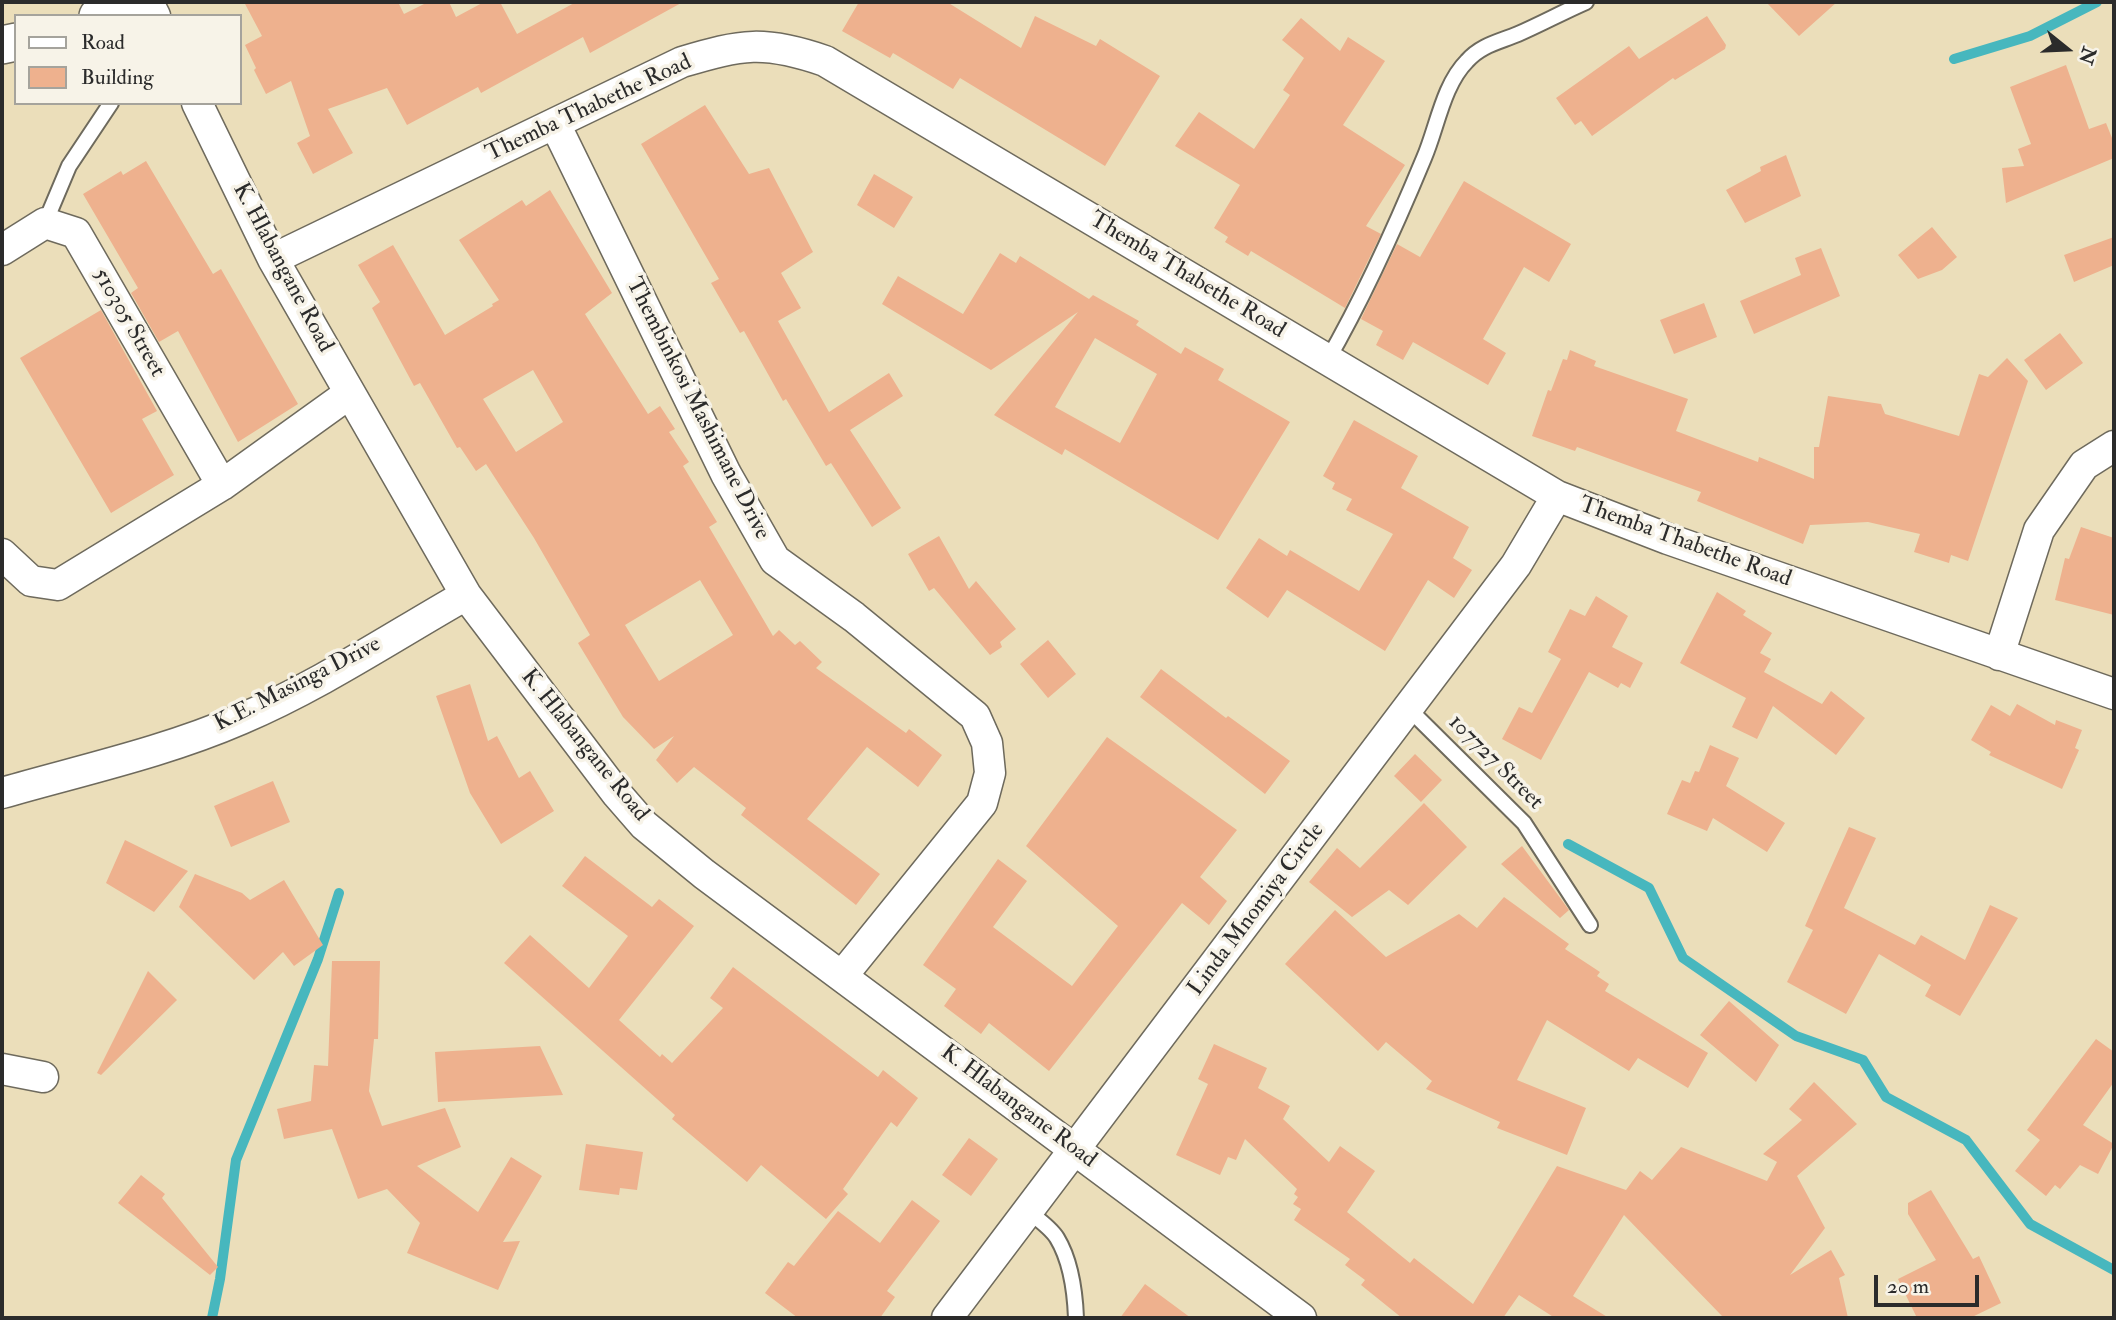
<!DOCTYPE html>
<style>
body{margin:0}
#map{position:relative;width:2116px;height:1320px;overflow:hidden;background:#ebdeba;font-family:"IM FELL Double Pica",serif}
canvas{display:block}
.frame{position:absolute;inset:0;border:4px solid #2b2b2b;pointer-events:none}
.legend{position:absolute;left:14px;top:14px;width:228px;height:91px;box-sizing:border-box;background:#f7f3e8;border:2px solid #a5a39c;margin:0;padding:9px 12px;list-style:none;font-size:21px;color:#2b2b2b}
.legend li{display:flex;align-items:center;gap:14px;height:35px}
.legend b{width:35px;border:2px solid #a5a39c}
.north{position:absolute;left:2032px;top:14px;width:70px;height:70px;-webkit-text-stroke:5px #f7f3e8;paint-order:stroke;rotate:108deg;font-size:19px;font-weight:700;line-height:28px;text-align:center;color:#2b2b2b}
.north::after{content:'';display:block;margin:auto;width:24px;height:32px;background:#2b2b2b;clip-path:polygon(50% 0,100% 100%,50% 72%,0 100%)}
.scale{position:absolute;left:1874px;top:1275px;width:105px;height:32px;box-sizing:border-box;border:4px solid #2b2b2b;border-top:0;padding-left:9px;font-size:21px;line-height:24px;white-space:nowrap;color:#2b2b2b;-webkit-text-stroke:5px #f7f3e8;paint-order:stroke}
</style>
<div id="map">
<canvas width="2116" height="1320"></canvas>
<div class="frame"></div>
<ul class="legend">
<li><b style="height:9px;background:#fff"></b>Road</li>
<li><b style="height:19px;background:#eeb18e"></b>Building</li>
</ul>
<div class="north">N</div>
<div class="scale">20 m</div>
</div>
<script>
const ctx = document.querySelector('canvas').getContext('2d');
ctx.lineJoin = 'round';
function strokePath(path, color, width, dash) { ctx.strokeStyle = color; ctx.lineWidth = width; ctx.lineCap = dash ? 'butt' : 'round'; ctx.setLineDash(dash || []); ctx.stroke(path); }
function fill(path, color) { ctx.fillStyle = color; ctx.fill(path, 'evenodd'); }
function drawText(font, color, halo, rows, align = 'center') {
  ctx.font = font + ' "IM FELL Double Pica",serif'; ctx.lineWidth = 7; ctx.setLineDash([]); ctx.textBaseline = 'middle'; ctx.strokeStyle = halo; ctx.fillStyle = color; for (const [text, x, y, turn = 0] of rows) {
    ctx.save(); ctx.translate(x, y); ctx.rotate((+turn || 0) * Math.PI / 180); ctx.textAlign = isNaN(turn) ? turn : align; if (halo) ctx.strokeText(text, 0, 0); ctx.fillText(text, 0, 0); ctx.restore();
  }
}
const stream = new Path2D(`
 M1954 59 2030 36 2097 2
 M1568 844 1649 888 1683 958 1796 1036 1863 1060 1886 1097 1966 1140 2030 1224 2114 1270
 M212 1318 220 1279 236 1160 318 959 339 893`);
const building = new Path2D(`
 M244 2H398L404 14 428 2H449L456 17 484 2H500L517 34 576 2H683L590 53 583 37 481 93 478 87 407 125 387 88 328 109 353 153 313 174 297 143 310 136 291 81 266 94 254 70 256 68 245 45 262 36Z
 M859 2H947L1021 48 1035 16 1096 46 1100 39 1160 76 1105 166 960 78 953 89 893 53 890 58 842 31Z
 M1766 2H1837L1799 36Z
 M1707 16 1726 45 1725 49 1675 80 1673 78 1592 136 1581 121 1575 125 1556 98 1629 46 1639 59Z
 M1301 18 1340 51 1348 37 1385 61 1343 125 1405 165 1366 226 1381 234 1345 308 1251 251 1248 256 1225 242 1228 237 1214 228 1240 185 1175 146 1199 112 1254 149 1290 95 1283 90 1304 58 1282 40Z
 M2066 65 2089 129 2106 123 2114 143V158L2006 203 2002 168 2024 166 2018 149 2031 144 2010 87Z
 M705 105 749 174 769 168 813 252 781 273 801 308 778 321 829 412 889 373 903 396 850 430 901 508 872 527 831 463 826 466 786 399 783 401 744 331 740 333 711 283 719 279 641 144Z
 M1786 155 1801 196 1745 223 1726 190 1761 171 1760 167Z
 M146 161 213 274 221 269 298 404 238 442 178 331 159 342 131 293 138 288 83 194 121 171 123 175Z
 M874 174 913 197 894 228 857 205Z
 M1464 181 1571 244 1549 282 1524 267 1483 339 1506 353 1488 385 1413 342 1403 360 1376 345 1383 331 1361 319 1397 244 1420 257Z
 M550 190 612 293 585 314 648 414 660 406 675 429 669 432 689 462 683 466 717 522 709 527 773 636 779 630 795 645 800 641 822 662 816 668 906 733 909 729 942 755 918 787 867 747 807 819 880 874 856 905 741 815 746 808 694 767 677 783 656 760 674 736 654 749 623 717 578 643 590 635 534 538 486 464 476 471 460 447 457 448 420 383 414 386 372 308 380 302 358 265 393 245 445 335 493 306 492 304 499 300 459 240 522 200 526 206ZM533 370 563 422 516 452 483 399ZM700 580 733 635 659 681 625 625Z
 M1932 227 1957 257 1942 270 1918 279 1898 255Z
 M2114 237V265L2074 282 2064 255Z
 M1821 248 1840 296 1754 334 1740 301 1801 275 1795 258Z
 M1000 253 1016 263 1020 256 1089 299 1093 295 1139 321 1136 325 1181 354 1185 347 1224 369 1218 380 1290 422 1218 540 1065 449 1062 455 994 415 1078 312 991 370 882 304 898 276 963 314ZM1095 338 1157 374 1120 443 1055 407Z
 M1704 303 1717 337 1674 354 1660 320Z
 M101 310 157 411 142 419 174 475 111 513 20 358Z
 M2060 333 2083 363 2046 390 2024 360Z
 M1570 350 1596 361 1594 366 1688 399 1676 431 1758 462 1759 457 1814 479V447H1819L1828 396 1881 404 1885 414 1959 436 1979 374 1988 377 2007 358 2028 381 1968 561 1951 555 1949 563 1914 552 1920 534 1868 522 1810 525 1803 544 1697 501 1701 492 1577 447 1575 451 1532 436 1548 390 1551 391 1563 359 1567 360Z
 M1354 420 1418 456 1401 488 1469 527 1453 558 1472 570 1454 598 1428 580 1385 651 1287 590 1268 618 1226 588 1259 538 1287 556 1290 550 1359 591 1393 534 1346 510 1352 499 1332 489 1335 483 1323 476Z
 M2081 527 2114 538V615L2055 600 2065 558 2069 559Z
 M939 536 969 589 976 581 1016 629 1000 642 1002 647 990 655 934 588 929 591 908 554Z
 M1717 592 1746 611 1743 615 1772 633 1760 653 1771 659 1764 672 1822 704 1831 691 1865 718 1836 755 1773 706 1757 739 1732 727 1746 698 1680 663Z
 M1596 596 1628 616 1612 647 1643 663 1630 688 1621 683 1618 688 1589 672 1541 760 1502 739 1519 707 1532 713 1561 659 1548 652 1570 609 1585 616Z
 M1048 640 1076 674 1048 698 1020 664Z
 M1161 669 1226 718 1228 716 1290 761 1265 794 1140 697Z
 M470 684 488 741 497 736 519 778 530 771 554 811 501 844 470 793 436 696Z
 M2017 704 2055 725 2056 720 2082 730 2075 748 2079 750 2062 789 1989 755 1991 752 1971 740 1991 705 2010 716Z
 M1107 737 1237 830 1200 877 1227 901 1209 925 1182 903 1049 1071 989 1023 981 1034 944 1006 956 989 923 965 998 859 1027 881 993 927 1072 986 1118 926 1026 846Z
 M1710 745 1739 758 1726 786 1785 823 1767 852 1713 818 1707 831 1667 814 1682 780 1690 783 1695 771 1699 772Z
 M1415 754 1442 780 1421 802 1394 776Z
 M273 781 290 822 231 847 214 806Z
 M1424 803 1467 847 1408 905 1389 890 1352 917 1309 882 1337 848 1360 868Z
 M1849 827 1876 838 1844 908 1915 945 1921 935 1965 960 1990 905 2018 918 1960 1016 1925 996 1931 985 1879 954 1846 1014 1787 982 1813 930 1805 926Z
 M125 840 188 871 154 912 106 883Z
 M1522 846 1569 910 1560 918 1501 864Z
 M585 856 652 907 659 899 694 926 619 1020 660 1057 662 1054 672 1063 723 1008 710 998 733 967 878 1077 883 1070 918 1098 897 1127 891 1122 843 1189 848 1194 826 1219 761 1165 747 1182 672 1119 675 1115 504 963 530 935 589 988 628 936 562 886Z
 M195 874 242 893 250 900 284 880 323 945 294 966 283 952 254 980 179 907Z
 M1504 897 1569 944 1565 949 1600 972 1597 976 1609 984 1605 991 1708 1053 1688 1088 1638 1058 1629 1071 1547 1020 1517 1080 1586 1108 1567 1155 1497 1128 1500 1122 1426 1089 1432 1081 1386 1042 1378 1051 1285 964 1335 910 1386 957 1459 914 1477 928Z
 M332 961H380L378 1039H374L369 1091 382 1126 445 1108 461 1147 417 1166 478 1212 511 1157 542 1176 503 1242 520 1241 498 1290 407 1253 420 1223 387 1189 358 1199 332 1129 284 1139 277 1109 311 1101 314 1065 328 1066Z
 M148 971 177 1000 101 1075 97 1073Z
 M1729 1001 1779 1045 1756 1082 1700 1035Z
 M2096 1039 2114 1052V1082L2083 1125 2114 1144 2098 1174 2080 1165 2060 1189 2055 1185 2046 1196 2015 1171 2040 1140 2027 1130Z
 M1214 1044 1267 1068 1258 1088 1290 1106 1283 1119 1329 1162 1340 1146 1375 1171 1347 1212 1410 1263 1414 1258 1473 1304 1557 1166 1626 1190 1640 1171 1652 1180 1681 1147 1767 1181 1777 1162 1763 1154 1802 1120 1789 1109 1814 1082 1857 1124 1797 1176 1825 1228 1790 1275 1831 1250 1845 1275 1839 1278 1848 1318H1719L1722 1316 1624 1215 1573 1296 1609 1318H1555L1519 1295 1503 1318H1402L1361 1285 1365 1280 1345 1265 1350 1259 1294 1220 1301 1209 1293 1204 1298 1197 1294 1194 1297 1189 1245 1139 1236 1160 1228 1157 1220 1175 1176 1155 1208 1084 1198 1079Z
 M540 1046 563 1095 438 1102 435 1052Z
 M969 1138 998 1159 971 1196 942 1175Z
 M586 1144 643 1152 637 1190 620 1188 619 1195 579 1190Z
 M141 1175 165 1194 162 1198 218 1267 210 1275 118 1203Z
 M1931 1190 1973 1259 1979 1256 2001 1303 1970 1318H1917L1898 1279 1936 1260 1908 1214V1203Z
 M912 1200 940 1221 887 1291 895 1297 880 1318H798L765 1293 788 1262 794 1266 838 1211 880 1243Z
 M1145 1284 1191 1318H1120Z`);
const service = new Path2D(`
 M45 223 69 166 111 103
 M1327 361C1365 295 1395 228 1424 158 1437 128 1443 85 1467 61 1481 45 1499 42 1518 34 1541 24 1563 12 1586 2
 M1408 708 1524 823 1590 925
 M1029 1212C1038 1219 1051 1228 1057 1238 1071 1261 1075 1292 1076 1318`);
const minor = new Path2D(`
 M148 2 155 16
 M197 103 273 259 466 595 617 794 644 825 704 874 1301 1318
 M555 124 726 474 775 560 854 617 975 716 987 743 990 773 982 803 842 976
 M2 250 45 223 76 233 222 485 350 393
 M273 259 682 62C742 44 764 40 825 61L1557 496 1668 539 2114 694
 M2 554 31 581 58 585 222 485
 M1999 655 2039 530 2084 465 2114 446
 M2 793C82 770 165 752 241 719 319 686 392 637 466 595
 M2 1069 43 1077
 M947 1318 1516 565 1557 496`);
const tertiary = new Path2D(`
 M98 16 130 2
 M2 45 16 42`);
const streetNames = [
 ["Themba Thabethe Road",589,109,-25],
 ["K. Hlabangane Road",282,268,62],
 ["Themba Thabethe Road",1187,276,31],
 ["510305 Street",128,323,60],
 ["Thembinkosi Mashimane Drive",697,409,63],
 ["Themba Thabethe Road",1685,543,20],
 ["K.E. Masinga Drive",298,685,-27],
 ["K. Hlabangane Road",584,746,51],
 ["107727 Street",1495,763,45],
 ["Linda Mnomiya Circle",1257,910,-53],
 ["K. Hlabangane Road",1018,1107,37]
];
strokePath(stream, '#47b7be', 10);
fill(building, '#eeb18e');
strokePath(service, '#6e6a5d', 18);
strokePath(minor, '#6e6a5d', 33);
strokePath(tertiary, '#6e6a5d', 40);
strokePath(service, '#fff', 14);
strokePath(minor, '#fff', 30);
strokePath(tertiary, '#fff', 37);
drawText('23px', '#2b2b2b', '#f7f3e8', streetNames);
</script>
